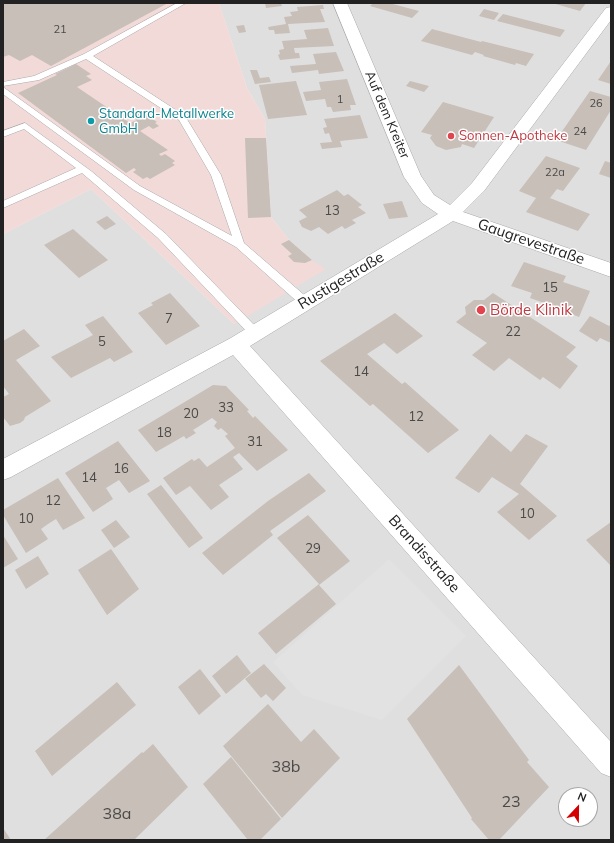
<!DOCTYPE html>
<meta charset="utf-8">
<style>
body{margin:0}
#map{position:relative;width:614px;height:843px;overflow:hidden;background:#f2efe9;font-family:Mulish,sans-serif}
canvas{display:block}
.frame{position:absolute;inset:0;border:4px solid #222;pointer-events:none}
.north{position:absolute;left:558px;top:787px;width:40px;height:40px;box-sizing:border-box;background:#fff;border:1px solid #a7a7a7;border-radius:50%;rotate:22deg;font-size:11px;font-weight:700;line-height:16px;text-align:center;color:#222}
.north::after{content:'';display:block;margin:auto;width:14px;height:18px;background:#d40000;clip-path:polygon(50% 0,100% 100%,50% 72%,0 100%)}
</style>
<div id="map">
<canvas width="614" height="843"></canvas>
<div class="frame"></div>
<div class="north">N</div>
</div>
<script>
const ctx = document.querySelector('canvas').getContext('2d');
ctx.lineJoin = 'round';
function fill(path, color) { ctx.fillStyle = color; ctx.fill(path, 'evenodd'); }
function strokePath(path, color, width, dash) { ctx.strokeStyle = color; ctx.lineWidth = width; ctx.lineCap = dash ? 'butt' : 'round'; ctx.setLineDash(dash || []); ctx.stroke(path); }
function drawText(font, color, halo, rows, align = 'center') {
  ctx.font = font + ' Mulish,sans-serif'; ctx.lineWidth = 3; ctx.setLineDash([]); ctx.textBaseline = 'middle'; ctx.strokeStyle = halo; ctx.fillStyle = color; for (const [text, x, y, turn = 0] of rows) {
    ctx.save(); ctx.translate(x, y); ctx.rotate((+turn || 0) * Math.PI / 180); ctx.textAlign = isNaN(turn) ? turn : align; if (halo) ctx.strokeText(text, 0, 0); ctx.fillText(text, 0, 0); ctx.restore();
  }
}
const residential = new Path2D(`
 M219 3H611V840H3V234L91 189 234 324 312 260 289 240 271 217 265 119 247 88ZM566 795H590V819H566Z`);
const commercial = new Path2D(`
 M3 3H219L247 88 265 119 271 217 289 240 312 260 326 269 234 324 91 189 3 234Z`);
const parking = new Path2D(`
 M389 559 466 636 382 720 302 695 273 662Z`);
const building = new Path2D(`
 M7 3H168L51 66 32 55 20 61 9 55 3 57V5Z
 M265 3H281L282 6 266 8Z
 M373 3H389L419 11 412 18 370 6Z
 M552 3H586L580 11Z
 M323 5 324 9H320L325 22 288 24 290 33 275 34 274 30H269L268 27 286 24 284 17 292 16 290 12 298 11 297 7Z
 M484 9 499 13 494 20 479 16Z
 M503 14 565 30 560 37 497 21Z
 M244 25 246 32 239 33 236 26Z
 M328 28 334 46 294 48 295 53H299L300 58 280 60 278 55 280 54 279 50 284 49 282 41 307 39 304 30Z
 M432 29 481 42 482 41 534 54 526 66 516 63 515 65 483 56 484 55 475 52 472 55 421 41Z
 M336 52 344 71 319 74 318 70 292 73 290 66 316 64 313 54Z
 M611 61V84L598 80Z
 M76 64 91 74 86 76 92 80 77 87 130 123 137 120 133 117 142 112 157 122 155 123 159 126 153 129 149 126 140 131 168 150 159 154 161 156 165 154 175 161 172 163 175 165 150 179 147 177 143 179 133 172 136 170 134 168 126 173 18 93 57 75 55 74Z
 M250 70H257L260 78 269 77 271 82 255 84Z
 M347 79 356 105H350L351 110 333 112 331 107H327L325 99 306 101 303 92 321 90 319 82Z
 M296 81 307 115 268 119 259 85Z
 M410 81 429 86 424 92 406 86Z
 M590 91 611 97V110L586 150 556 140Z
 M443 102 494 117 474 148 462 144 461 147 446 150 436 146 430 138 432 135 421 132Z
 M360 115 368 138 340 141 342 147 322 149 320 143 332 142 329 133 325 134 323 128 327 127 324 119Z
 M245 138H266L271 217 248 218Z
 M546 156 580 168 563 191 557 189 550 198 590 214 578 231 526 212 536 198 519 191Z
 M605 161 611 163V178L599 174Z
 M337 190 344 196 348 194 362 205 358 207 366 213 352 220 356 223 345 229 342 226 328 234 319 227 311 231 302 227 299 221 307 217 299 210Z
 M402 201 408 217 389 219 383 204Z
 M107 216 116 224 105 230 96 222Z
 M73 229 108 260 79 278 44 245Z
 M289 240 312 260 305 263 294 262 288 256 292 254 281 244Z
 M524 262 566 276 563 282 590 291 579 317 569 313V312L530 298 532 293 511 286Z
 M170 293 200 326 166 345 138 313 153 305 151 303Z
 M493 293 576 347 566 357 578 366 560 389 543 377 540 380 509 358 494 371 472 355 487 343 456 322 466 314 465 307 474 300H484Z
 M395 313 423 336 397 354 384 343 367 354 402 384 405 382 459 430 428 453 373 404 370 406 320 361Z
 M103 316 133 352 114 362 110 358 71 378 51 357 93 335 85 325Z
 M590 316 609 326 611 324V343L600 338 597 342 579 331Z
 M24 329 40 346 16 360 51 401 25 417 24 420 20 423 10 426 3 417V397L9 394 3 386V341Z
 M213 385 226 386 249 410 247 411 253 418 255 416 288 450 257 471 239 453 233 457 243 469 219 485 229 497 211 510 190 486 176 495 163 478 192 459 194 461 199 458 207 467 235 448 225 436 228 434 221 428 218 430 214 426 217 422 212 418 193 430 196 433 186 439 184 436 156 452 138 430Z
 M490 434 511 452 526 434 548 446 520 484 557 516 529 540 497 512 519 494 492 477 479 493 455 478Z
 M118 441 150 481 129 493 119 480 106 488 113 499 93 512 65 473Z
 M309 473 326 491 270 531 273 535 223 575 202 553 268 501Z
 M58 478 85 518 63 530 56 519 48 524 41 529 48 539 26 553 3 515V510Z
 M161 485 203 538 189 548 170 524 182 515 170 524 147 494Z
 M308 515 350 561 319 585 336 604 276 654 258 633 319 584 277 538Z
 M116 520 130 537 114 548 101 530Z
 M611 522V566L586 540Z
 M3 535 18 559 3 568Z
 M111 549 139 589 107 615 78 570Z
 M38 556 49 574 26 589 15 570Z
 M237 655 251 673 226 694 212 676Z
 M264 664 286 688 273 701 266 694 261 698 245 679Z
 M459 665 529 760 527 762 549 787 499 840H489L471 819 472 818 407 719Z
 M200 669 221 696 199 715 178 687Z
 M117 682 136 705 52 776 35 751Z
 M268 704 301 742 314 729 340 758 282 818 223 746Z
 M153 744 188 787 134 840H44L142 752 143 753Z
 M231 757 281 819 260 840H248L203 784Z
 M3 828 11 840H3Z`);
const lane = new Path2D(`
 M177 3H186L93 56 185 116 221 175 244 243 310 300 311 303 310 306H302L236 247 134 190 3 94V87L140 186 232 236 211 175 179 120 86 59 39 80 3 86V82L34 76 84 54Z
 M25 123 91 171 166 234 259 330 261 333 259 336 255 337 251 336 158 238 82 173 3 208V201L76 168 24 129 3 137V131Z`);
const street = new Path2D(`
 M333 3H347L421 176 434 195 450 205 472 183 606 8 611 7V20L484 191 463 212 611 263V277L453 221 250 346 611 742V777L601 773 233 355 11 477 3 480V459L229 339 438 214 422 203 404 177Z`);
const markers = [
 [91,121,4,"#0f9aa8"],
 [451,136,4,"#e0444e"],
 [481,310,5,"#e0444e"]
];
const farNumbernames = [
 ["21",60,30],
 ["1",340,100],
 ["26",596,104],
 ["24",580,132],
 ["22a",555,173]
];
const farCulturenames = [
 ["Standard-Metallwerke",99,114],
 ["GmbH",99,129]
];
const farStreetnames = [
 ["Auf dem Kreiter",387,115,67]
];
const farHealthnames = [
 ["Sonnen-Apotheke",459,136]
];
const numberNames = [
 ["13",332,211],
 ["15",550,288],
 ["7",169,319],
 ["22",513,332],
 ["5",102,342],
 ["14",361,372],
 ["33",226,408],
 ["20",191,414],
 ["12",416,417],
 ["18",164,433],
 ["31",255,442],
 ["16",121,469],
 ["14",89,478],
 ["12",53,501],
 ["10",527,514],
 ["10",26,519],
 ["29",313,549]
];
const streetNames = [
 ["Gaugrevestraße",531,242,19],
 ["Rustigestraße",341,281,-31],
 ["Brandisstraße",424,554,48]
];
const healthNames = [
 ["Börde Klinik",490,310]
];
const nearNumbernames = [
 ["38b",286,767],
 ["23",511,802],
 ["38a",117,814]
];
fill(residential, '#e0dfdf');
fill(commercial, '#f2dad9');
fill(parking, '#e2e2e2');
fill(building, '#c7bfb8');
strokePath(lane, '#a9a9a9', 1);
strokePath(street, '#a9a9a9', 1);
fill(lane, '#fff');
fill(street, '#fff');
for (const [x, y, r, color] of markers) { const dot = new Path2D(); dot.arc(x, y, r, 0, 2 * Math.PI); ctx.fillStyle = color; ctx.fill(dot); strokePath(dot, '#fff', 1.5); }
drawText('11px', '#4b4948', null, farNumbernames);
drawText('13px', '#0d838f', '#fff', farCulturenames, 'left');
drawText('13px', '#222', '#fff', farStreetnames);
drawText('13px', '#be3a42', '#fff', farHealthnames, 'left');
drawText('13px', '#4b4948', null, numberNames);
drawText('15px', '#222', '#fff', streetNames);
drawText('15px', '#be3a42', '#fff', healthNames, 'left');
drawText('16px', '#4b4948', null, nearNumbernames);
</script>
